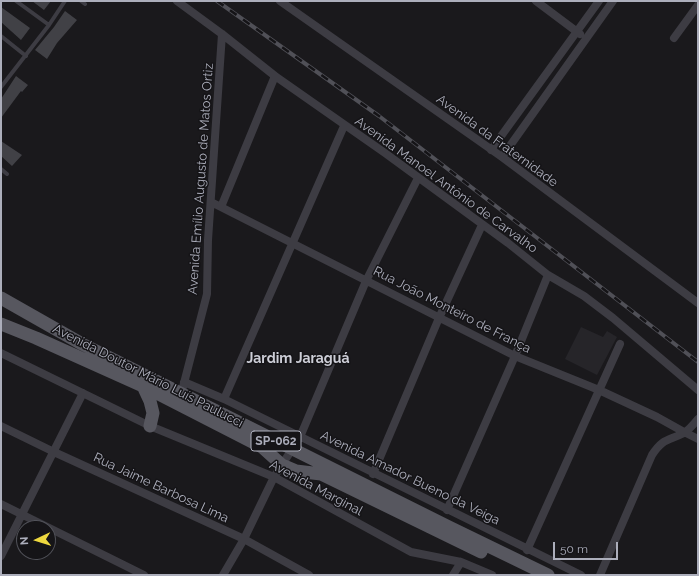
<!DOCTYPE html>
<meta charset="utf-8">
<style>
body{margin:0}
#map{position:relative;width:699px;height:576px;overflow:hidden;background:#1a191c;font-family:Raleway,sans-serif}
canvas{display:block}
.frame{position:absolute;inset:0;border:2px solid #acaebb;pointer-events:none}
.north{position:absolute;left:16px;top:520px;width:40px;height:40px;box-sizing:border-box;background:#151417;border:1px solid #515259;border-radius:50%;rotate:266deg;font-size:11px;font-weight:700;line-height:16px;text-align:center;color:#acaebb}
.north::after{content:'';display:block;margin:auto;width:14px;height:18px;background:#eed83f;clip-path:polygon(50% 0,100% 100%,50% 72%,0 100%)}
.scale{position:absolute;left:553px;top:542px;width:65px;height:18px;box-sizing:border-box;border:2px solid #acaebb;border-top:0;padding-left:5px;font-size:12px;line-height:14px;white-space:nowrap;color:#acaebb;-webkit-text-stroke:3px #151417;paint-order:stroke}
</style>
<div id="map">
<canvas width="699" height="576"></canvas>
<div class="frame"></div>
<div class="north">N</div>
<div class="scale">50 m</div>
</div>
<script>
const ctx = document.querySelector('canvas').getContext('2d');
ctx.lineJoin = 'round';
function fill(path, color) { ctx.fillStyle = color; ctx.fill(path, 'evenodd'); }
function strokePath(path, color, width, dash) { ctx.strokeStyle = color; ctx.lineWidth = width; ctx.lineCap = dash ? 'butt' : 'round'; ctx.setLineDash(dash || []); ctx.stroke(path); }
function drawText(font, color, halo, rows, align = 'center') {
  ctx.font = font + ' Raleway,sans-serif'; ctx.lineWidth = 3; ctx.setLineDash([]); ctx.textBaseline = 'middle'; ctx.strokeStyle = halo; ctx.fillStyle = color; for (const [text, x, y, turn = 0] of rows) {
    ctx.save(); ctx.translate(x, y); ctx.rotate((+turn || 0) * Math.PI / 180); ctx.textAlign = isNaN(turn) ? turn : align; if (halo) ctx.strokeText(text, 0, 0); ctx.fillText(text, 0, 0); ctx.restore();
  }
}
const built = new Path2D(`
 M581 327 603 337 607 331 617 337 597 375 565 359Z`);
const building = new Path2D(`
 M32 1H51L44 10Z
 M1 7 30 28 21 40 1 22Z
 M65 11 77 20 57 43 47 59 35 50 54 27Z
 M16 76 28 85 22 92 21 91 1 118V99Z
 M1 141 22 155 12 166 1 156Z`);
const service = new Path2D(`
 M16 1 49 25
 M81 1 85 4
 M1 36 26 56
 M1 87 49 25 65 1
 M1 169 7 174`);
const minor = new Path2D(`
 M177 1 222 34 275 76 385 153 508 243 548 275 584 296 613 318 698 390
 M280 1 502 157 698 303
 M536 1 580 34
 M674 38 698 5
 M491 150 599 1
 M502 157 613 1
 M211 202 515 356 599 390 657 417 684 432 698 439
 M221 207 275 76
 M1 353 150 426 274 477 411 552 461 562 492 575
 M184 382 224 399 581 575
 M183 387 207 294 208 240 222 34
 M224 399 344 126
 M1 426 54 452 244 539 309 575
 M373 474 439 318 482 225
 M1 504 144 575
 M447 510 515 356 548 275
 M527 550 620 344
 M1 556 83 393
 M223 575 244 539 274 477 300 437 366 281 418 178
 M453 575 461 562
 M600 575 652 455C663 438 668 441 684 433 690 429 694 424 698 419`);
const primary = new Path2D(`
 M1 298 82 344 449 527 548 575
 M1 324 36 338 143 386 262 447 282 465 296 471 321 474 481 552
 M143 386 150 401 153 413 150 426`);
const rail = new Path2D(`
 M217 1 379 116 698 362`);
const shields = [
 [276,441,50]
];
const shieldNames = [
 ["SP-062",276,441]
];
const streetNames = [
 ["Avenida da Fraternidade",497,141,36],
 ["Avenida Emílio Augusto de Matos Ortiz",201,179,-86],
 ["Avenida Manoel Antônio de Carvalho",446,185,36],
 ["Rua João Monteiro de França",452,310,27],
 ["Avenida Doutor Mário Luís Paulucci",148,376,27],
 ["Avenida Amador Bueno da Veiga",410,478,26],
 ["Rua Jaime Barbosa Lima",161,488,25],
 ["Avenida Marginal",316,488,28]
];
const neighbourhoodNames = [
 ["Jardim Jaraguá",298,359]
];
fill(built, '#262529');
fill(building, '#414146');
strokePath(service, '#3d3c43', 4);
strokePath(minor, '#3d3c43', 8);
strokePath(primary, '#57575f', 13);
strokePath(rail, '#505057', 4);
strokePath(rail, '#151417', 2.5, [8]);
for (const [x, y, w] of shields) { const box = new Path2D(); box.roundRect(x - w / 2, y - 10, w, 20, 3); ctx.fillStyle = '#151417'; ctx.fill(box); strokePath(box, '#acaebb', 1); }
drawText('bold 12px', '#acaebb', null, shieldNames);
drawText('13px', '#acaebb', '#151417', streetNames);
drawText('bold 14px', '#cdced7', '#151417', neighbourhoodNames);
</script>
